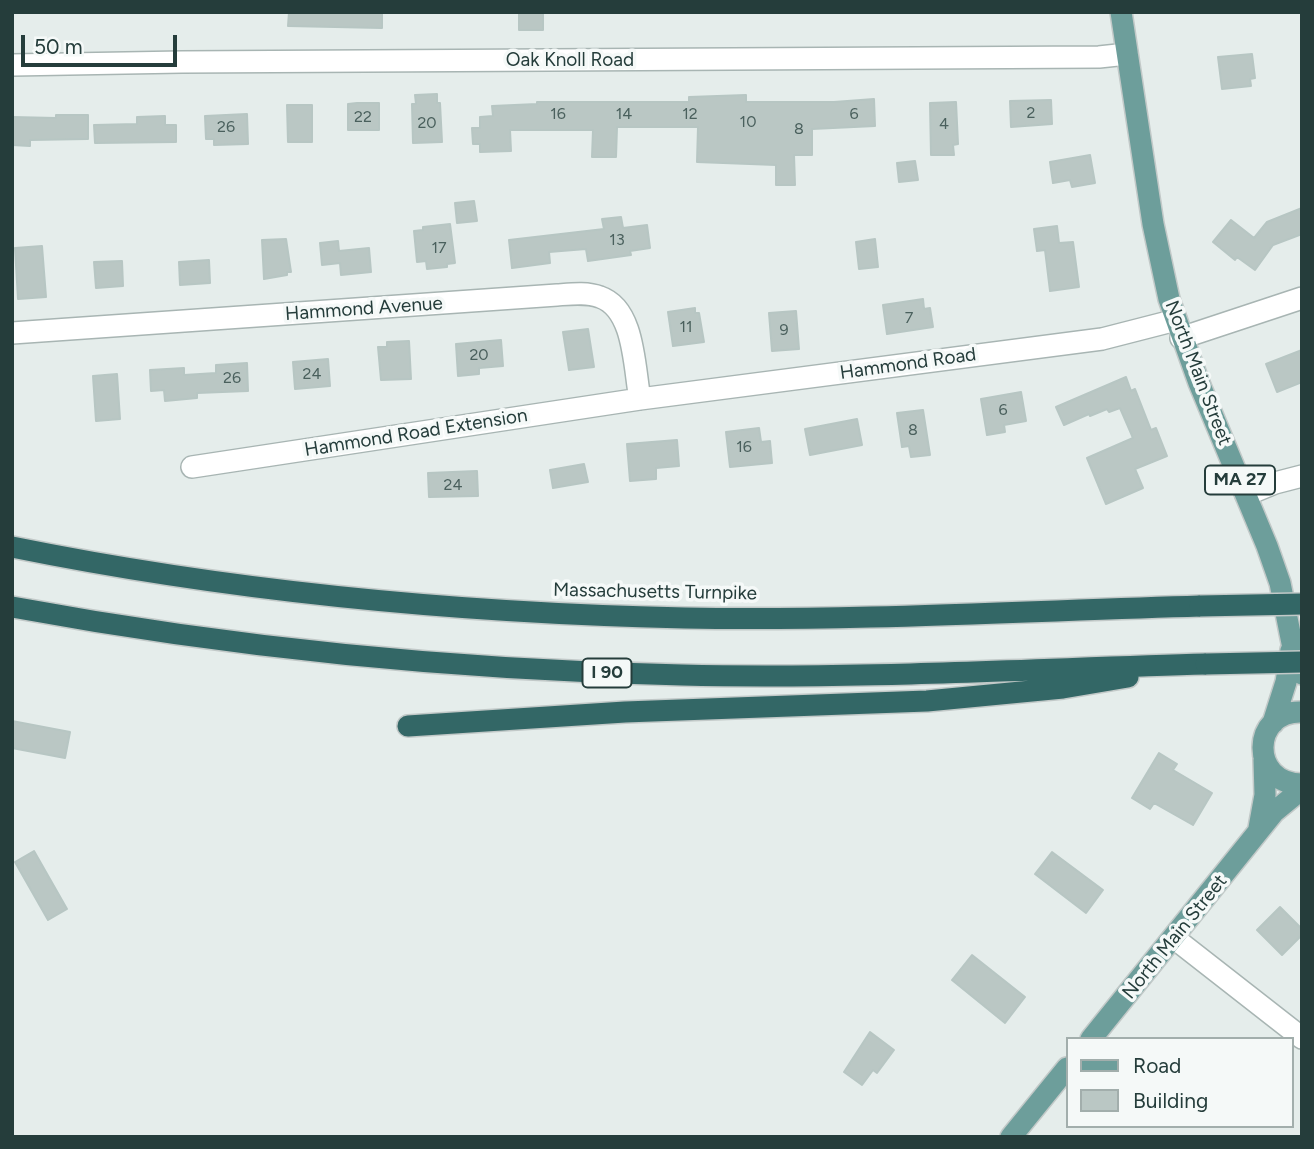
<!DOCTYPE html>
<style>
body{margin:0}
#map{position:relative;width:1314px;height:1149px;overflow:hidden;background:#e5edeb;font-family:Figtree,sans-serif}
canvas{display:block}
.frame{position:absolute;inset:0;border:14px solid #253d3b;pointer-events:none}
.legend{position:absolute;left:1066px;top:1037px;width:228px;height:91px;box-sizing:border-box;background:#f5f9f8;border:2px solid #a2aeac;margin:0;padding:9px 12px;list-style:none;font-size:21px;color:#253d3b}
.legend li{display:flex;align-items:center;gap:14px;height:35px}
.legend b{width:35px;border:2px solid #a2aeac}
.scale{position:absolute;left:21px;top:35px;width:156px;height:32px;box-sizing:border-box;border:4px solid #253d3b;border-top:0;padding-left:9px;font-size:21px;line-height:24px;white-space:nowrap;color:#253d3b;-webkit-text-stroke:5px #f5f9f8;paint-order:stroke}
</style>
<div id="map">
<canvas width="1314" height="1149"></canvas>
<div class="frame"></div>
<ul class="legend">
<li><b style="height:9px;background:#6d9e9b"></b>Road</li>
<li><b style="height:19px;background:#bac7c4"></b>Building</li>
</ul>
<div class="scale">50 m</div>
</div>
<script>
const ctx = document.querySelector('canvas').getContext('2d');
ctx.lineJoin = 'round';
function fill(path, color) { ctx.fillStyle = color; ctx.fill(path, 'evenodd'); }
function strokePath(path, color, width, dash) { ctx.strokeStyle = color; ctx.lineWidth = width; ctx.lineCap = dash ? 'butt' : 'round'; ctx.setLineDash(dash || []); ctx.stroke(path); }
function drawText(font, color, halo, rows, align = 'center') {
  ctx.font = font + ' Figtree,sans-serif'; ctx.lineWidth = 7; ctx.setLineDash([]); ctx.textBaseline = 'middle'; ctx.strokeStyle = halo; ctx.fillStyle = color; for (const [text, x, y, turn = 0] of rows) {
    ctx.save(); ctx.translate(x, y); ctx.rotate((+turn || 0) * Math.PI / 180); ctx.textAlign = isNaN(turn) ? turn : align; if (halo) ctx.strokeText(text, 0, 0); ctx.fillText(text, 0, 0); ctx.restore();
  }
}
const building = new Path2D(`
 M289 12H382V28L288 26Z
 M519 12H543V30H519Z
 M1252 54 1255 78 1250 79 1251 86 1222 89 1218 57Z
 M437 94V103H440L442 142 413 143 412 104H416L415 95Z
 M746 95V102H834L874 99 875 126 812 129V155H794L795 185H776V165L697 162 698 127H617L616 157H592L593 130H510L511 151 480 152V144H473L472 128H480V117L493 116 492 106 537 104V102H689V97Z
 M1051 100 1052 124 1011 127 1010 101Z
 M956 102 958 144 953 145 954 155H931L930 103Z
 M357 103H379V130H348V104Z
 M287 105H312V142H288Z
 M247 114 248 144 214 145V139H206L205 116Z
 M56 115H88V139L30 140V146L12 145V117L56 118Z
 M165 116V125H176V142L95 143 94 125 137 124V117Z
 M1090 155 1095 183 1072 187 1070 180 1053 183 1050 162Z
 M915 161 918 180 899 182 897 163Z
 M474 201 477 221 457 223 455 203Z
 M1302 208V234L1273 245 1255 270 1237 257 1235 260 1213 242 1231 220 1254 238 1267 222Z
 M621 217 623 228 647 225 650 248 630 251 631 255 588 261 586 249 549 252 550 263 512 268 509 240 604 229 602 219Z
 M450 224 455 263 447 264V267L427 269 426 261 417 262 414 231 423 230V227Z
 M1057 226 1059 243 1073 242 1079 287 1050 291 1045 250 1037 251 1034 229Z
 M286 239 291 272H287V275L264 279 262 240Z
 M875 239 878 267 859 269 856 242Z
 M338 241 339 251 369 248 371 272 341 275 340 263 322 265 320 243Z
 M42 246 46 297 18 299 15 248Z
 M209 260 210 283 180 285 179 262Z
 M122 261 123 286 96 288 94 262Z
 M923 299 924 309 930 308 933 327 887 334 883 305Z
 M695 308V313H699L704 342 673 346 668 312Z
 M796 311 799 349 772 351 769 313Z
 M588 329 594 367 569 370 563 332Z
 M501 340 503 366 479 368V374L458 376 456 344Z
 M409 341 411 379 381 380 378 347H387V342Z
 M1302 350V382L1277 392 1266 364Z
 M328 359 330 386 295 389 293 362Z
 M247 363 248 391 197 393V398L165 401 164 390 151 391 150 370 184 368V375L216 373V365Z
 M117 374 120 419 96 421 93 376Z
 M1126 377 1131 391 1135 389 1151 430 1156 428 1167 456 1135 469 1143 488 1106 504 1087 458 1133 438 1120 408 1109 412 1107 409 1090 416 1089 414 1064 425 1056 407Z
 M1021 392 1026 421 1004 425 1005 432 987 435 981 399Z
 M923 410 930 455 911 457 909 446 902 447 897 413Z
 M857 419 862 445 810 455 805 429Z
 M759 428 761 442 770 441 772 463 730 467 726 432Z
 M677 440 679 466 656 468V479L630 481 627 444Z
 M584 464 588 482 553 488 550 470Z
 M477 471 478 496 429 497 428 473Z
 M12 721 70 732 65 758 12 748Z
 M1159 753 1177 764 1173 770 1212 793 1193 825 1154 803 1150 809 1132 798Z
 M34 851 67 909 48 920 15 862Z
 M1052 852 1103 890 1086 913 1035 874Z
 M1280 907 1302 929V935L1282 955 1257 930Z
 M972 955 1025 997 1005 1023 952 980Z
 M870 1032 894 1050 877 1073 873 1070 862 1085 844 1072Z`);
const minor = new Path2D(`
 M12 65 182 62 1099 57 1127 54
 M12 333 557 295C571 294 587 292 600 297 635 309 634 368 640 399
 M1181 338 1302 298
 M192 467 640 399 1102 339 1176 320
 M1246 495 1275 483 1302 476
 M1174 938 1302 1038`);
const major = new Path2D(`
 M1121 12 1153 224 1169 299 1199 383 1267 546 1280 583 1292 643 1302 674
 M1302 712C1251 710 1249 784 1302 784
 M1273 723 1286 682 1291 650
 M1259 828 1265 795 1264 760
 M1091 1039 1274 812 1302 789
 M1011 1137 1067 1068`);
const highway = new Path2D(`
 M12 547C234 592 459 613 685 618 856 621 1028 611 1200 606
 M12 607C234 648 457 670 682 675 856 679 1031 669 1206 664
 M408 726 625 712 927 701 1063 688 1128 677`);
const highwayBridge = new Path2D(`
 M1200 606 1302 604
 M1206 664 1302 662`);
const numberNames = [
 ["2",1031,113],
 ["16",558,114],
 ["14",624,114],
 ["12",690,114],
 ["6",854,114],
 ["22",363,117],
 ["10",748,122],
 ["20",427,123],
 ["4",944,124],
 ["26",226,127],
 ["8",799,129],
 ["13",617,240],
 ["17",439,248],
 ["7",909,318],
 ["11",686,327],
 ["9",784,330],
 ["20",479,355],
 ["24",312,374],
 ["26",232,378],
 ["6",1003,410],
 ["8",913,430],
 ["16",744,447],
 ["24",453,485]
];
const shields = [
 [1240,480,70],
 [607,673,49]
];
const shieldNames = [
 ["MA 27",1240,480],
 ["I 90",607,673]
];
const streetNames = [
 ["Oak Knoll Road",570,60],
 ["Hammond Avenue",364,309,-4],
 ["Hammond Road",908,364,-8],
 ["North Main Street",1198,373,69],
 ["Hammond Road Extension",416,433,-9],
 ["Massachusetts Turnpike",655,592,1],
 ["North Main Street",1175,937,-51]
];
fill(building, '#bac7c4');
strokePath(building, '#b7c6c3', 2);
strokePath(minor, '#a8b5b3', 24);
strokePath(major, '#c2c9c8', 24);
strokePath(highway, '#c2c9c8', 24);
strokePath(minor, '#fff', 21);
strokePath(major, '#6d9e9b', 21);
strokePath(highway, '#336766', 21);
strokePath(highwayBridge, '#c2c9c8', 24, []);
strokePath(highwayBridge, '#336766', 21);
drawText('16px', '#4a605d', null, numberNames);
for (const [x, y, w] of shields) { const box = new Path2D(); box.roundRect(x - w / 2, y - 14.5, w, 29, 5); ctx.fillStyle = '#f5f9f8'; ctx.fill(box); strokePath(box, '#253d3b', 2); }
drawText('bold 18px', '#253d3b', null, shieldNames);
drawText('19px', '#253d3b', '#f5f9f8', streetNames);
</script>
